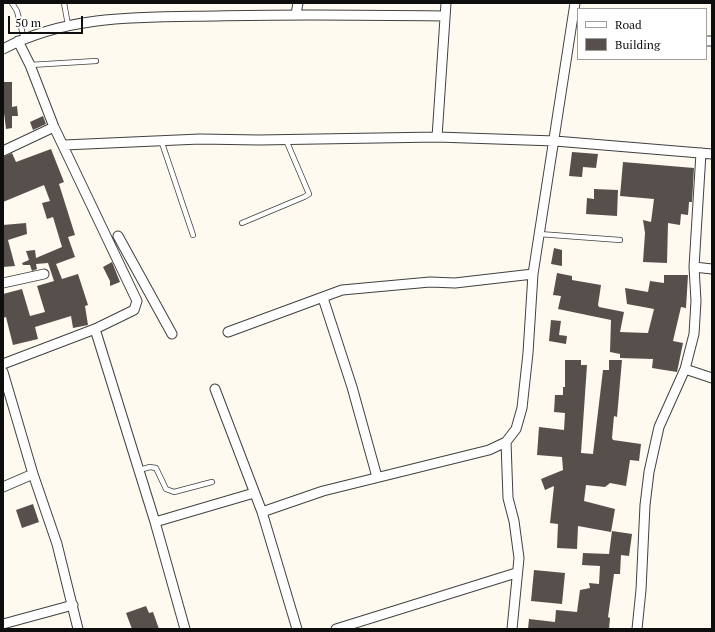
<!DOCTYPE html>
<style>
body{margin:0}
#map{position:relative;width:715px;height:632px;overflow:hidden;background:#fefaf0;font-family:"PT Serif",serif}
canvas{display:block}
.frame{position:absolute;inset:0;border:4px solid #0e0e0e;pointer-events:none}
.legend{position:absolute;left:577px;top:8px;width:130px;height:52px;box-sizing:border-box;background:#fff;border:1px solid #9f9f9f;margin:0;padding:5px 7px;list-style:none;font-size:12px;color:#0e0e0e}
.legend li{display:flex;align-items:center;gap:8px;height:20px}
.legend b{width:20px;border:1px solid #9f9f9f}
.scale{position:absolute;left:8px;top:16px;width:75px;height:18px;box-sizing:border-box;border:2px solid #0e0e0e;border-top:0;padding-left:5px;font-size:12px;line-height:14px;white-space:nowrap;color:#0e0e0e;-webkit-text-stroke:3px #fff;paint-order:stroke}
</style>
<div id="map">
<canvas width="715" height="632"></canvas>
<div class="frame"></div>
<ul class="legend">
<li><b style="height:5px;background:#fff"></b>Road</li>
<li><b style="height:11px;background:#564f4b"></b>Building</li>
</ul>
<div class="scale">50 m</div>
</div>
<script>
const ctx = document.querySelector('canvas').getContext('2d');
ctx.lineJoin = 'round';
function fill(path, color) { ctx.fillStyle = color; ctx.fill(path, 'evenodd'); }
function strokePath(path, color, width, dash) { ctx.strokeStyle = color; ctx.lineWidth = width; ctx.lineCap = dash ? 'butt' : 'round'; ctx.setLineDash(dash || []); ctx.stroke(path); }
const building = new Path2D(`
 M3 82H12V107L17 106 18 116H12V128L6 129 3 105Z
 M43 116 46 124 33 130 30 122Z
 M51 149 64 182 59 184 75 235 68 237 75 257 56 264 62 279 78 274 88 305 85 306 88 325 73 328 71 316 35 327 38 339 13 345 6 317 3 318V294L22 289 30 316 45 312 37 286 54 281 48 263 36 264 37 269 32 271 30 265H23L22 263 29 260 26 251 35 250 36 258 62 247 53 217 47 219 42 203 50 201 44 185 3 202V157L12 153 16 162Z
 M572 152 598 154 596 168 583 167 582 177 569 176Z
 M623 162 694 168 692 202H689L688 215 681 214 680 225 668 223 667 263 643 262 645 233 643 220 651 222 654 199 620 196Z
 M594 189 618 190 617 216 586 214 587 198 594 199Z
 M26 223 27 234 8 240 15 266 3 267V225Z
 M554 248 562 250V266L551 264Z
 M112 262 120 282 110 286V281L103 267Z
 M557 273 572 276V280L601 285 598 305 599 307 624 312 620 332 648 333 654 309 627 304 625 288 648 292 650 281 664 283V275H688L686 308 681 307 673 341 683 343 677 372 652 368 653 359 620 358V354L610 352 611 320 558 309 561 296 553 295Z
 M551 320 561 321 559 335 567 336 566 344 549 341Z
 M565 360H581V365H587L581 453 593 454 603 370H609V360H622L617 417 614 416 612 438 613 440 641 444 639 461 630 460 626 486 610 483 605 487 586 485 584 501 615 509 611 532 578 526 577 549 557 548 558 524 550 523 554 486 545 490 541 479 563 470 562 457 537 455 539 427 564 430 565 413 554 412 555 395H563V387H565Z
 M33 504 39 522 22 528 16 510Z
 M612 531 632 534 629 556 621 555 620 574H614L608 617 610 618 609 629H528L529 619 555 622 556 610 577 612 580 590 590 588 589 583 599 584 600 566 582 565 583 553 609 554Z
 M534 570 565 573 562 604 531 601Z
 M146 606 149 613 153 612 159 629H132L126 613Z`);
const lane = new Path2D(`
 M12 3 17 11 24 39
 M64 3 68 25
 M30 65 96 61
 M161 140 193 235
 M242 223 304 197 309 194 286 140
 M539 234 620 240
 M139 470 150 467 156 468 166 489 174 492 212 482`);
const street = new Path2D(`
 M296 14 298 3
 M706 41H712
 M3 49C68 14 144 17 216 16 292 14 369 15 445 16
 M437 137 446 3
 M64 145 200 139 259 140 437 137 555 141 712 154
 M3 151 54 127
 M118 236 172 334
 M694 267 712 269
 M3 283 44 274
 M323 298 352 387 377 477
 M95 329 155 522 185 629
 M228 332 342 290 430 282 455 283 533 274
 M3 364 95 329 134 310 137 301 54 127 30 65 18 41
 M685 369 712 378
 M3 372 33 474 57 544 78 629
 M215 389 262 512 297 629
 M506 442 508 498 514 521 519 558 512 629
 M3 487 33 474
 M262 512 323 491 489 450 506 442 516 429 522 408 528 353 533 274 575 3
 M155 522 254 493
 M3 624 73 605
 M336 629 516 573
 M637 629 641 590 645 505 649 472 659 427 685 369 694 334 696 301 694 267 701 153`);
fill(building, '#564f4b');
strokePath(lane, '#414141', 6);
strokePath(street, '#414141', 11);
strokePath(lane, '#fff', 4.5);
strokePath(street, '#fff', 9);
</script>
